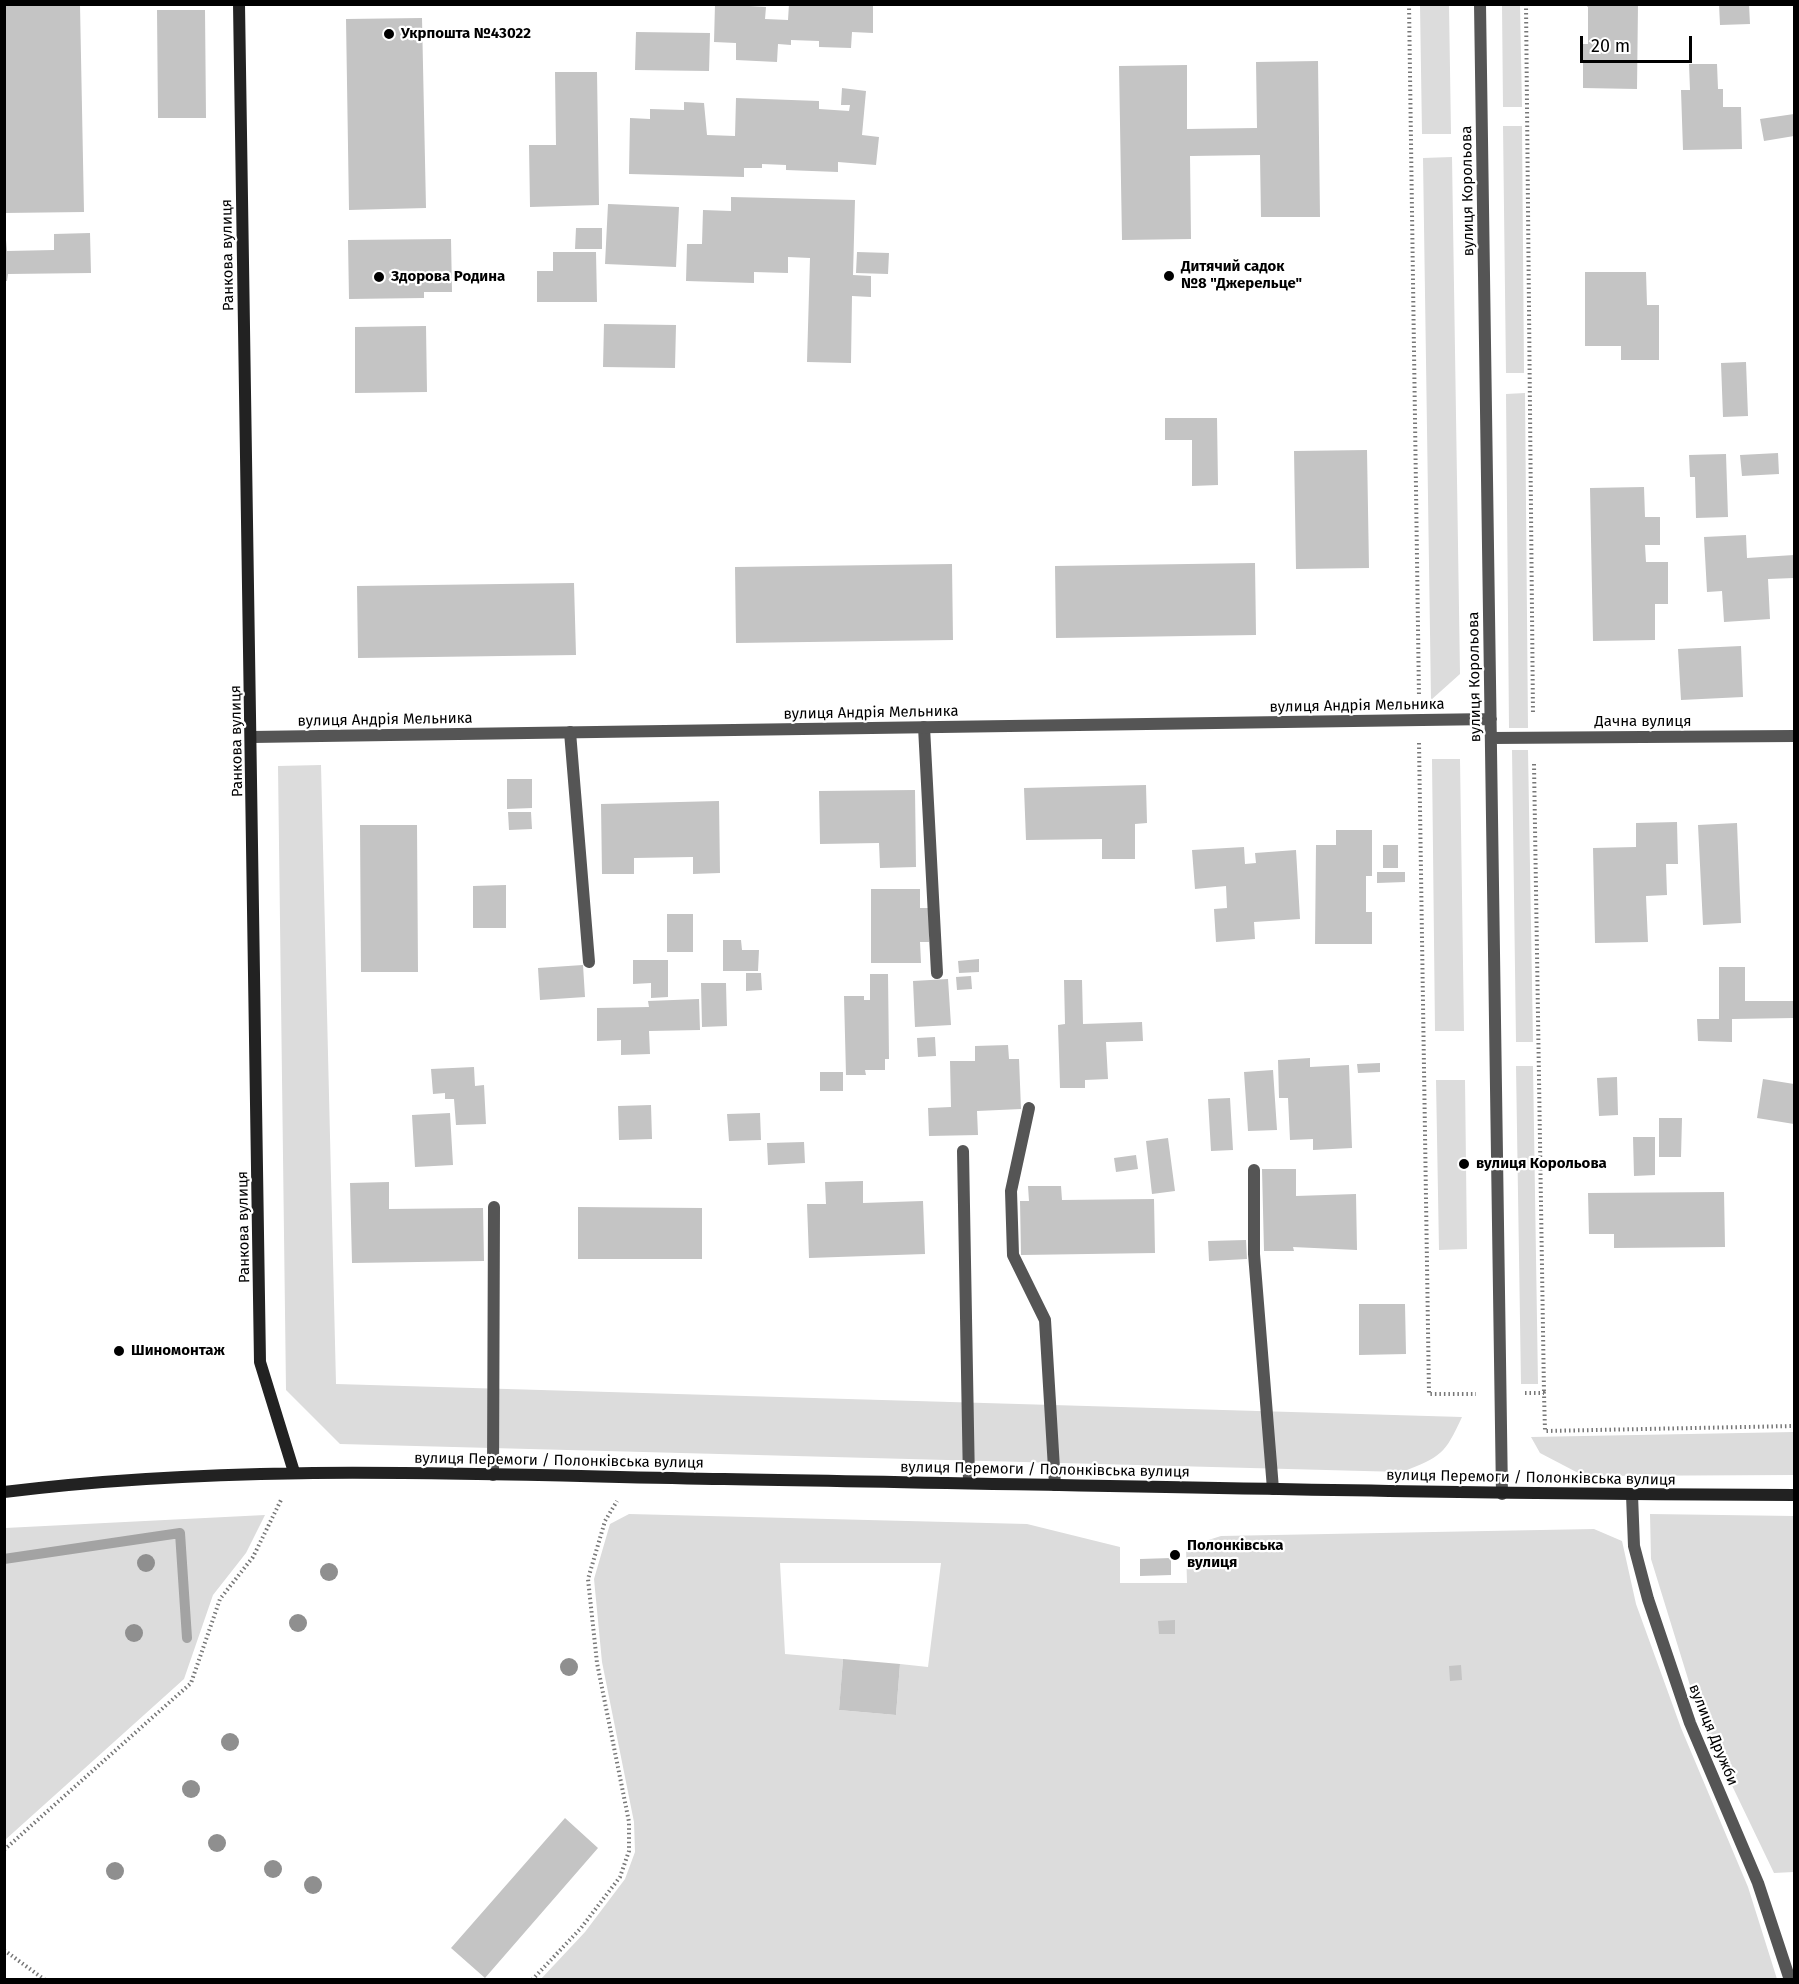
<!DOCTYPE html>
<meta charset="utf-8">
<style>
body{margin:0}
#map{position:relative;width:1799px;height:1984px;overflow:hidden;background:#fff;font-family:"Fira Sans",sans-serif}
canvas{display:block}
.frame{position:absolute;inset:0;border:6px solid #000;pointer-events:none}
.scale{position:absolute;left:1580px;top:36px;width:112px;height:27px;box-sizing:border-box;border:3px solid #000;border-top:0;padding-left:8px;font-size:18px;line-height:21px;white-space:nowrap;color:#000;-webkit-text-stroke:4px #fff;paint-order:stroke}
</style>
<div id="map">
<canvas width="1799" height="1984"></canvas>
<div class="frame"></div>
<div class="scale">20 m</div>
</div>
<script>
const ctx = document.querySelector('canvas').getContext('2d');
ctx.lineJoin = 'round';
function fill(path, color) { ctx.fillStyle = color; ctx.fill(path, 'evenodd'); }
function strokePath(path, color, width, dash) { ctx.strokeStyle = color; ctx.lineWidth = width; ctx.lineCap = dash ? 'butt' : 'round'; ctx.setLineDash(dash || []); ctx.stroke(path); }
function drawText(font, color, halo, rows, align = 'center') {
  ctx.font = font + ' "Fira Sans",sans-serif'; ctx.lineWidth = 4.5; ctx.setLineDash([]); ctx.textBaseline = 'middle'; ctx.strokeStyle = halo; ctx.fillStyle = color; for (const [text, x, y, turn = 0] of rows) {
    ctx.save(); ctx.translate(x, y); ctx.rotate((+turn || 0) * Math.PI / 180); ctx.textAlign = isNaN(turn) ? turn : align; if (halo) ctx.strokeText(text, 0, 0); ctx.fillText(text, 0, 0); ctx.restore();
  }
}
const green = new Path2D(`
 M1420 5H1449L1451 134H1422Z
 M1502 5H1520L1522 107H1503Z
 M1503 126H1522L1524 373H1506Z
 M1452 157 1460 674 1431 700 1423 158Z
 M1525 393 1528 728H1509L1506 394Z
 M1512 750H1528L1533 1042H1516Z
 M1432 759H1460L1464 1031H1435Z
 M321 765 336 1384 1462 1417C1445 1454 1441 1457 1402 1472L340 1444 286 1390 278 766Z
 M1516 1066H1533L1538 1384H1521Z
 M1436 1080H1465L1467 1249 1439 1250Z
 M1794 1432V1475L1584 1476 1540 1453 1531 1437Z
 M629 1514 1027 1524 1120 1547V1583H1187L1186 1547 1221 1536 1594 1529 1622 1541 1636 1604 1681 1728 1748 1887 1777 1979 540 1980 585 1932 625 1879 635 1852 634 1822 602 1662 594 1579 610 1524ZM780 1563H941L928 1667 900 1664 896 1715 839 1710 843 1659 785 1654Z
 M1650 1514 1794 1516V1872L1774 1873 1701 1721 1651 1559Z
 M265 1515 246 1553 213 1595 184 1679 5 1840V1528Z`);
const stream = new Path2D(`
 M4 1559 180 1533 187 1638`);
const building = new Path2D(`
 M715 4 766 7 765 19 788 20 789 4H873V33L852 32 851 48 819 47V41L791 40V45L778 44 777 62 736 60V43L714 42Z
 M1584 4H1638L1637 89 1583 88V44H1588V7Z
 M1719 4H1749L1750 24 1720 25Z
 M4 5H80L84 212 4 213Z
 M157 10H205L206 118H158Z
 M422 18 426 208 349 210 346 19Z
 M636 32 710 33 709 71 635 70Z
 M1318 61 1320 217H1261L1260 155 1190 156 1191 239 1122 240 1119 66 1187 65V129L1257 128 1256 62Z
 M1689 64H1717L1718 89H1723V107H1741L1742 149 1683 150 1681 90H1690Z
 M555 72H597L599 205 530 207 529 145H556Z
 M842 88 866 91 862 135 879 137 876 165 838 162V172L786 170V165L762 164V168H744V177L629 174 630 118 650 119V109L684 110V102L704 103 707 135 735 136 736 98 819 101V109L849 111 850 105H841Z
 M1794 114V136L1764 141 1760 119Z
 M731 197 855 200 853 275 871 276V297L852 296 851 363 807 362 810 258 788 257V273L754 272V283L686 281 687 244H702L703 210 731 211Z
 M608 204 679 207 676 267 605 264Z
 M4 218 7 251 54 250V234L90 233 91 273 8 274 7 281H4Z
 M576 228H602V249H575Z
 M451 239 452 292H424V298L349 299 348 240Z
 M553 252H596L597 302H537V271H553Z
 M857 252 889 253 888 274 856 273Z
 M1585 272H1646L1647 305H1659V360H1621V346H1585Z
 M604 324 676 325 675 368 603 367Z
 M426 326 427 392 355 393V327Z
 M1746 362 1748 416 1723 417 1721 363Z
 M1165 418H1217L1218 485 1192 486V440H1165Z
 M1367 450 1369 568 1296 569 1294 451Z
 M1778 453 1779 474 1742 476 1740 455Z
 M1726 454 1728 517 1696 518 1695 477H1690L1689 455Z
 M1644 487 1645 517H1660V545H1645L1646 562H1668V604H1655V640L1593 641 1590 488Z
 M1746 535 1747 558 1794 555V578L1768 579 1770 619 1724 622 1722 591 1707 592 1704 537Z
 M1255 563 1256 635 1056 638 1055 566Z
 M952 564 953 640 736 643 735 567Z
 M574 583 576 655 358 658 357 586Z
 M1741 646 1743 697 1681 700 1678 649Z
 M507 779H532V808L507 809Z
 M1146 785 1147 823 1135 824V859H1102V839L1026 840 1024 788Z
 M915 790 916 867 880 868 879 843 820 844 819 791Z
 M719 801 720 873 693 874V857L634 858V874H602L601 804Z
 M508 812H531L532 829 509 830Z
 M1677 822 1678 864H1666L1667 895 1646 896 1648 942 1595 943 1593 848 1636 847V823Z
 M1737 823 1741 923 1703 925 1698 825Z
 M360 825H417L418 972H361Z
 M1336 830H1372V876H1366V912H1372V944H1315L1316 845H1336Z
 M1383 845H1398V868H1383Z
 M1244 847 1245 864 1256 863 1255 853 1296 850 1300 919 1254 922 1255 939 1216 942 1214 909 1227 908 1226 886 1195 889 1192 850Z
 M1377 872H1405V882L1377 883Z
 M506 885V928H473V886Z
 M871 889H920V908H929V942H920L921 963H871Z
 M667 914H693V952H667Z
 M723 940H741L742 950H759L758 971H723Z
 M979 959V972L959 973 958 961Z
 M633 960H668V997L651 998V983L633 984Z
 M583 965 585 997 540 1000 538 968Z
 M1719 967H1745V1001H1794V1018L1732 1019V1042L1698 1041 1697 1019H1719Z
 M746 973H761L762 990 746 991Z
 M870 974H888L889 1059H885V1070H865L866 1075H846L844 996H864V1000H870Z
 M971 976 972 989 957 990 956 977Z
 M948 979 951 1025 915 1027 913 981Z
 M1064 980H1082L1083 1024 1142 1022 1143 1041 1106 1042 1108 1079 1085 1080V1088H1060L1058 1025 1065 1024Z
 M701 983H726L727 1026 702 1027Z
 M699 999 700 1030 649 1031 650 1054 621 1055V1040L597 1041V1008L649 1007 648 1001Z
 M935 1037 936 1056 918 1057 917 1038Z
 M1008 1045 1009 1059H1019L1021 1109 977 1111 978 1135 929 1136 928 1108 951 1107 950 1061H975V1046Z
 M1310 1058V1067L1349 1065 1352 1148 1313 1150V1139L1290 1140 1288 1098H1279L1278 1060Z
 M1380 1063V1072L1358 1073 1357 1064Z
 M474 1067 475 1086 484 1085 486 1124 456 1125 454 1099H445V1093L433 1094 431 1069Z
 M1273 1070 1277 1130 1248 1131 1244 1072Z
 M820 1072H843V1091H820Z
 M1617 1077 1618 1115 1599 1116 1597 1078Z
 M1763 1079 1794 1084V1124L1757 1118Z
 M1230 1098 1233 1150 1211 1151 1208 1099Z
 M651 1105 652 1139 619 1140 618 1106Z
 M450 1113 453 1165 415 1167 412 1115Z
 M760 1113 761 1140 729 1141 727 1114Z
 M1659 1118H1682L1681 1157H1659Z
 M1633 1137H1655V1175L1634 1176Z
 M1168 1138 1175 1191 1152 1194 1146 1141Z
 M804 1142 805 1163 768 1165 767 1143Z
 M1136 1155 1138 1169 1116 1172 1114 1158Z
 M1262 1169H1296V1196L1356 1194 1357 1250 1293 1247 1294 1251H1264Z
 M863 1181V1203L923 1201 925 1254 809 1258 807 1204H826L825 1182Z
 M389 1182V1209L483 1208 484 1261 352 1263 350 1183Z
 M1028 1186H1061L1062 1200 1154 1199 1155 1253 1021 1255 1020 1201H1029Z
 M1724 1192 1725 1247 1614 1248V1234H1589L1588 1193Z
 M578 1207 702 1208V1259H578Z
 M1246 1240 1247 1259 1209 1261 1208 1241Z
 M1359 1304H1405L1406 1354 1359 1355Z
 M1171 1558V1575L1140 1576V1559Z
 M1175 1620V1634H1159L1158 1621Z
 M843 1659 900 1664 896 1715 839 1710Z
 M1461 1665 1462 1680 1450 1681 1449 1666Z
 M565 1818 598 1848 485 1978 451 1948Z`);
const path = new Path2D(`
 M1409 4 1419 697
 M1526 4 1533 714
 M1419 743 1429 1394H1476
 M1534 764 1544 1393
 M1525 1393H1544L1545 1431 1794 1426
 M4 1850 191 1683 220 1599 253 1557 282 1498
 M4 1950 45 1980
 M532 1980 581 1928 620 1877 629 1851V1822L597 1663 588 1579 605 1521 617 1501`);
const lane = new Path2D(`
 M924 727 937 973
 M570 732 589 962
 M1029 1108 1011 1191 1013 1255 1045 1320 1055 1485
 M963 1151 969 1483
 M1254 1170V1254L1273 1489
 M493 1475 494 1207`);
const street = new Path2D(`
 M1480 4 1502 1494
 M252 737 1491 719
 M1491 738 1794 736
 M1632 1495 1634 1546 1648 1599 1690 1723 1758 1883 1790 1980`);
const secondary = new Path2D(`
 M239 4 260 1362 294 1472
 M4 1492C243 1462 484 1475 724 1479 1081 1485 1438 1494 1794 1495`);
const trees = [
 [146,1563],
 [329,1572],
 [298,1623],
 [134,1633],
 [569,1667],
 [230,1742],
 [191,1789],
 [217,1843],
 [273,1869],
 [115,1871],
 [313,1885]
];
const markers = [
 [389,34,6,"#000"],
 [1169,276,6,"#000"],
 [379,277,6,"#000"],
 [1464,1164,6,"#000"],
 [119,1351,6,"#000"],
 [1175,1555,6,"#000"]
];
const poiNames = [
 ["Укрпошта №43022",401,34],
 ["Дитячий садок",1181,267],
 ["№8 \"Джерельце\"",1181,284],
 ["Здорова Родина",391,277],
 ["вулиця Корольова",1476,1164],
 ["Шиномонтаж",131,1351],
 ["Полонківська",1187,1546],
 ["вулиця",1187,1563]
];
const streetNames = [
 ["вулиця Корольова",1468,191,-91],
 ["Ранкова вулиця",228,255,-91],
 ["вулиця Корольова",1475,677,-91],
 ["вулиця Андрія Мельника",1357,706,-1],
 ["вулиця Андрія Мельника",871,713,-1],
 ["вулиця Андрія Мельника",385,720,-1],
 ["Дачна вулиця",1643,722],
 ["Ранкова вулиця",237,741,-91],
 ["Ранкова вулиця",244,1227,-91],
 ["вулиця Перемоги / Полонківська вулиця",559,1461,1],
 ["вулиця Перемоги / Полонківська вулиця",1045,1470,1],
 ["вулиця Перемоги / Полонківська вулиця",1531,1478,1],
 ["вулиця Дружби",1713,1735,68]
];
fill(green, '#dcdcdc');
strokePath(stream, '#a3a3a3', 10);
fill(building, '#c4c4c4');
strokePath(path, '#777', 4, [1.5, 3]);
strokePath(lane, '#555', 12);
strokePath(street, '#555', 12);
strokePath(secondary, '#222', 12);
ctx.fillStyle = '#8f8f8f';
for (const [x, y] of trees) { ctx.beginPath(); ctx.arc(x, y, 9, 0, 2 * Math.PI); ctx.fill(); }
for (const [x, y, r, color] of markers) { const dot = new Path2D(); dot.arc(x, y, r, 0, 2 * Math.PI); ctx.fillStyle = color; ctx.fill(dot); strokePath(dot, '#fff', 2); }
drawText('bold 15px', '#000', '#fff', poiNames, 'left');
drawText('15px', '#000', '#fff', streetNames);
</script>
